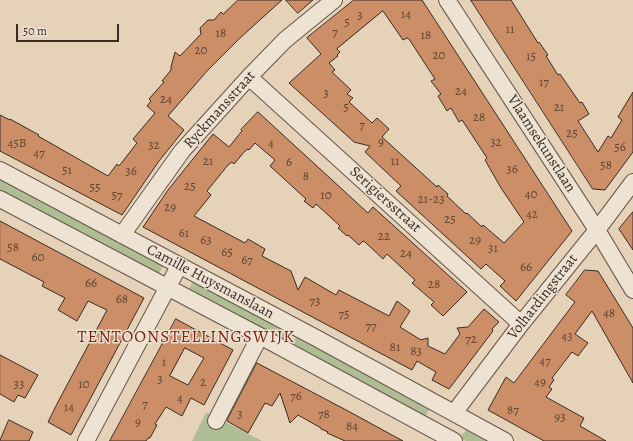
<!DOCTYPE html>
<style>
body{margin:0}
#map{position:relative;width:633px;height:441px;overflow:hidden;background:#e5d2b9;font-family:Alegreya,serif}
canvas{display:block}
.scale{position:absolute;left:16px;top:24px;width:103px;height:18px;box-sizing:border-box;border:2px solid #3a2b25;border-top:0;padding-left:5px;font-size:12px;line-height:14px;white-space:nowrap;color:#3a2b25;-webkit-text-stroke:3px #eee2d2;paint-order:stroke}
</style>
<div id="map">
<canvas width="633" height="441"></canvas>
<div class="scale">50 m</div>
</div>
<script>
const ctx = document.querySelector('canvas').getContext('2d');
ctx.lineJoin = 'round';
function fill(path, color) { ctx.fillStyle = color; ctx.fill(path, 'evenodd'); }
function strokePath(path, color, width, dash) { ctx.strokeStyle = color; ctx.lineWidth = width; ctx.lineCap = dash ? 'butt' : 'round'; ctx.setLineDash(dash || []); ctx.stroke(path); }
function drawText(font, color, halo, rows, align = 'center') {
  ctx.font = font + ' Alegreya,serif'; ctx.lineWidth = 3; ctx.setLineDash([]); ctx.textBaseline = 'middle'; ctx.strokeStyle = halo; ctx.fillStyle = color; for (const [text, x, y, turn = 0] of rows) {
    ctx.save(); ctx.translate(x, y); ctx.rotate((+turn || 0) * Math.PI / 180); ctx.textAlign = isNaN(turn) ? turn : align; if (halo) ctx.strokeText(text, 0, 0); ctx.fillText(text, 0, 0); ctx.restore();
  }
}
const green = new Path2D(`
 M0 179 163 266 157 277 0 193Z
 M193 282 291 334 286 345 187 292Z
 M296 337 430 408 424 419 291 347Z
 M206 412 262 441H192Z
 M467 428 491 441H466L460 438Z`);
const building = new Path2D(`
 M238 0H282L240 38 207 71 168 116 184 130 159 161 122 215 0 151V115L10 120V119L39 135 38 136 108 176 117 164 119 166 137 143 133 139 155 113 147 106 151 101 149 99 164 82 162 81 171 70V67L175 52 180 56 201 34 200 28 208 20H214L221 12 223 14Z
 M286 0H313L298 13Z
 M354 0H422L572 231 516 301 500 286 505 281 486 264 481 269 396 191 401 186 365 152 370 146 354 142 289 83 321 54 307 38ZM383 11 403 40 407 38 409 39 435 79 431 81 441 94 438 96 447 111 451 108 459 122 462 120 470 132 487 158 485 160 501 188 524 222 504 243 483 225 482 227 467 213 466 214 447 196 448 194 438 185 437 187 382 137 389 129 377 118 372 123 349 102 353 98 347 94 351 90 332 72 335 70 329 63 338 56 337 55 340 52 337 49Z
 M471 0H511L538 43 539 42 548 55 546 56 558 75 560 74 580 103 582 102 589 114 578 121 598 152 608 136 611 138 622 120 618 117 633 92V152L605 190 593 189Z
 M258 112 368 213 373 207 467 292 443 316 431 305 434 302 412 283 415 280 387 254 383 259 365 242 363 241 359 245 348 235 347 236 338 228 340 226 316 204 313 208 304 201 306 199 270 166 275 160 255 143 249 150 248 149 245 151 234 164 232 162 228 165 207 191 211 195 194 216 245 243 248 239 265 249 262 256 291 271 298 290 305 277 336 295 339 290 389 316 397 301 410 311 400 327 421 340 428 338V346L445 354 460 334 457 328 468 327 484 309 499 322 492 329 493 331 449 389 432 380 436 372 417 361 412 370 143 227 168 190 213 134 229 147 242 131 241 130Z
 M633 212V250L619 229Z
 M0 221 144 298 71 435 48 422 58 402 107 310 88 301 77 321 58 310 65 298 42 286 44 282 0 259Z
 M585 270 598 271 633 328V383L592 311 575 334 588 343 578 356 572 352 552 378 554 380 549 387 552 389 546 397 584 418 580 426 606 441H544L488 410 506 377 514 383 575 302 566 295Z
 M176 319 233 350 204 405 191 398 182 416 166 407 155 424 157 425 150 438H148L146 441H110ZM185 348 204 358 188 385 170 376Z
 M0 355 38 375 25 398 18 395 14 402 0 394Z
 M257 363 348 411 403 441H345L327 433 328 432 321 429V428L298 415 290 423 280 393 272 406 265 403 248 433 227 421Z
 M9 420 33 432 29 441H0Z`);
const minor = new Path2D(`
 M447 0 597 230 633 290
 M249 77 521 324
 M0 170 318 339 505 441
 M0 199 260 336 454 441
 M122 235 182 151 249 77 285 40 334 0
 M454 413 521 324 597 230 633 182
 M216 421 260 336
 M86 441 179 266`);
const numberNames = [
 ["14",406,15],
 ["3",360,16],
 ["5",347,23],
 ["11",510,30],
 ["7",335,33],
 ["18",221,34],
 ["18",426,36],
 ["20",201,51],
 ["20",439,56],
 ["15",531,57],
 ["17",544,83],
 ["24",461,92],
 ["3",326,94],
 ["24",166,100],
 ["5",346,108],
 ["21",559,108],
 ["28",479,118],
 ["7",362,126],
 ["25",572,134],
 ["9",381,143],
 ["32",496,143],
 ["45B",17,144],
 ["4",271,144],
 ["32",154,146],
 ["56",620,148],
 ["47",39,154],
 ["21",208,162],
 ["11",395,162],
 ["6",289,163],
 ["58",606,166],
 ["36",512,170],
 ["51",67,171],
 ["36",131,172],
 ["8",306,177],
 ["25",190,187],
 ["55",95,188],
 ["40",531,195],
 ["57",117,196],
 ["10",326,196],
 ["21-23",431,200],
 ["29",170,208],
 ["42",532,215],
 ["25",450,220],
 ["61",184,234],
 ["22",384,237],
 ["63",206,241],
 ["29",475,241],
 ["58",13,248],
 ["31",493,249],
 ["65",227,253],
 ["24",406,254],
 ["60",38,258],
 ["67",247,261],
 ["66",526,268],
 ["66",91,284],
 ["28",434,285],
 ["68",122,300],
 ["73",315,302],
 ["48",609,314],
 ["75",344,315],
 ["77",371,327],
 ["43",567,337],
 ["72",471,340],
 ["81",395,348],
 ["83",416,352],
 ["47",545,362],
 ["1",164,363],
 ["3",160,380],
 ["2",203,383],
 ["49",540,383],
 ["33",19,385],
 ["10",84,385],
 ["76",296,397],
 ["4",180,399],
 ["7",145,405],
 ["14",69,408],
 ["87",513,411],
 ["3",240,415],
 ["78",324,415],
 ["93",560,418],
 ["9",138,423],
 ["84",352,427]
];
const streetNames = [
 ["Ryckmansstraat",220,110,-48],
 ["Vlaamsekunstlaan",541,144,57],
 ["Serigiersstraat",385,200,42],
 ["Camille Huysmanslaan",210,282,28],
 ["Volhardingstraat",543,297,-52]
];
const quarterNames = [
 ["TENTOONSTELLINGSWIJK",186,338]
];
fill(green, '#afbd94');
fill(building, '#cb8e66');
strokePath(building, '#3a2b25', 1);
strokePath(minor, '#65554a', 18);
strokePath(minor, '#eee2d2', 16);
drawText('13px', '#5e4435', null, numberNames);
drawText('15px', '#3a2b25', '#eee2d2', streetNames);
ctx.letterSpacing = '1px';
drawText('17px', '#7a1f14', '#eee2d2', quarterNames);
ctx.letterSpacing = '0px';
</script>
